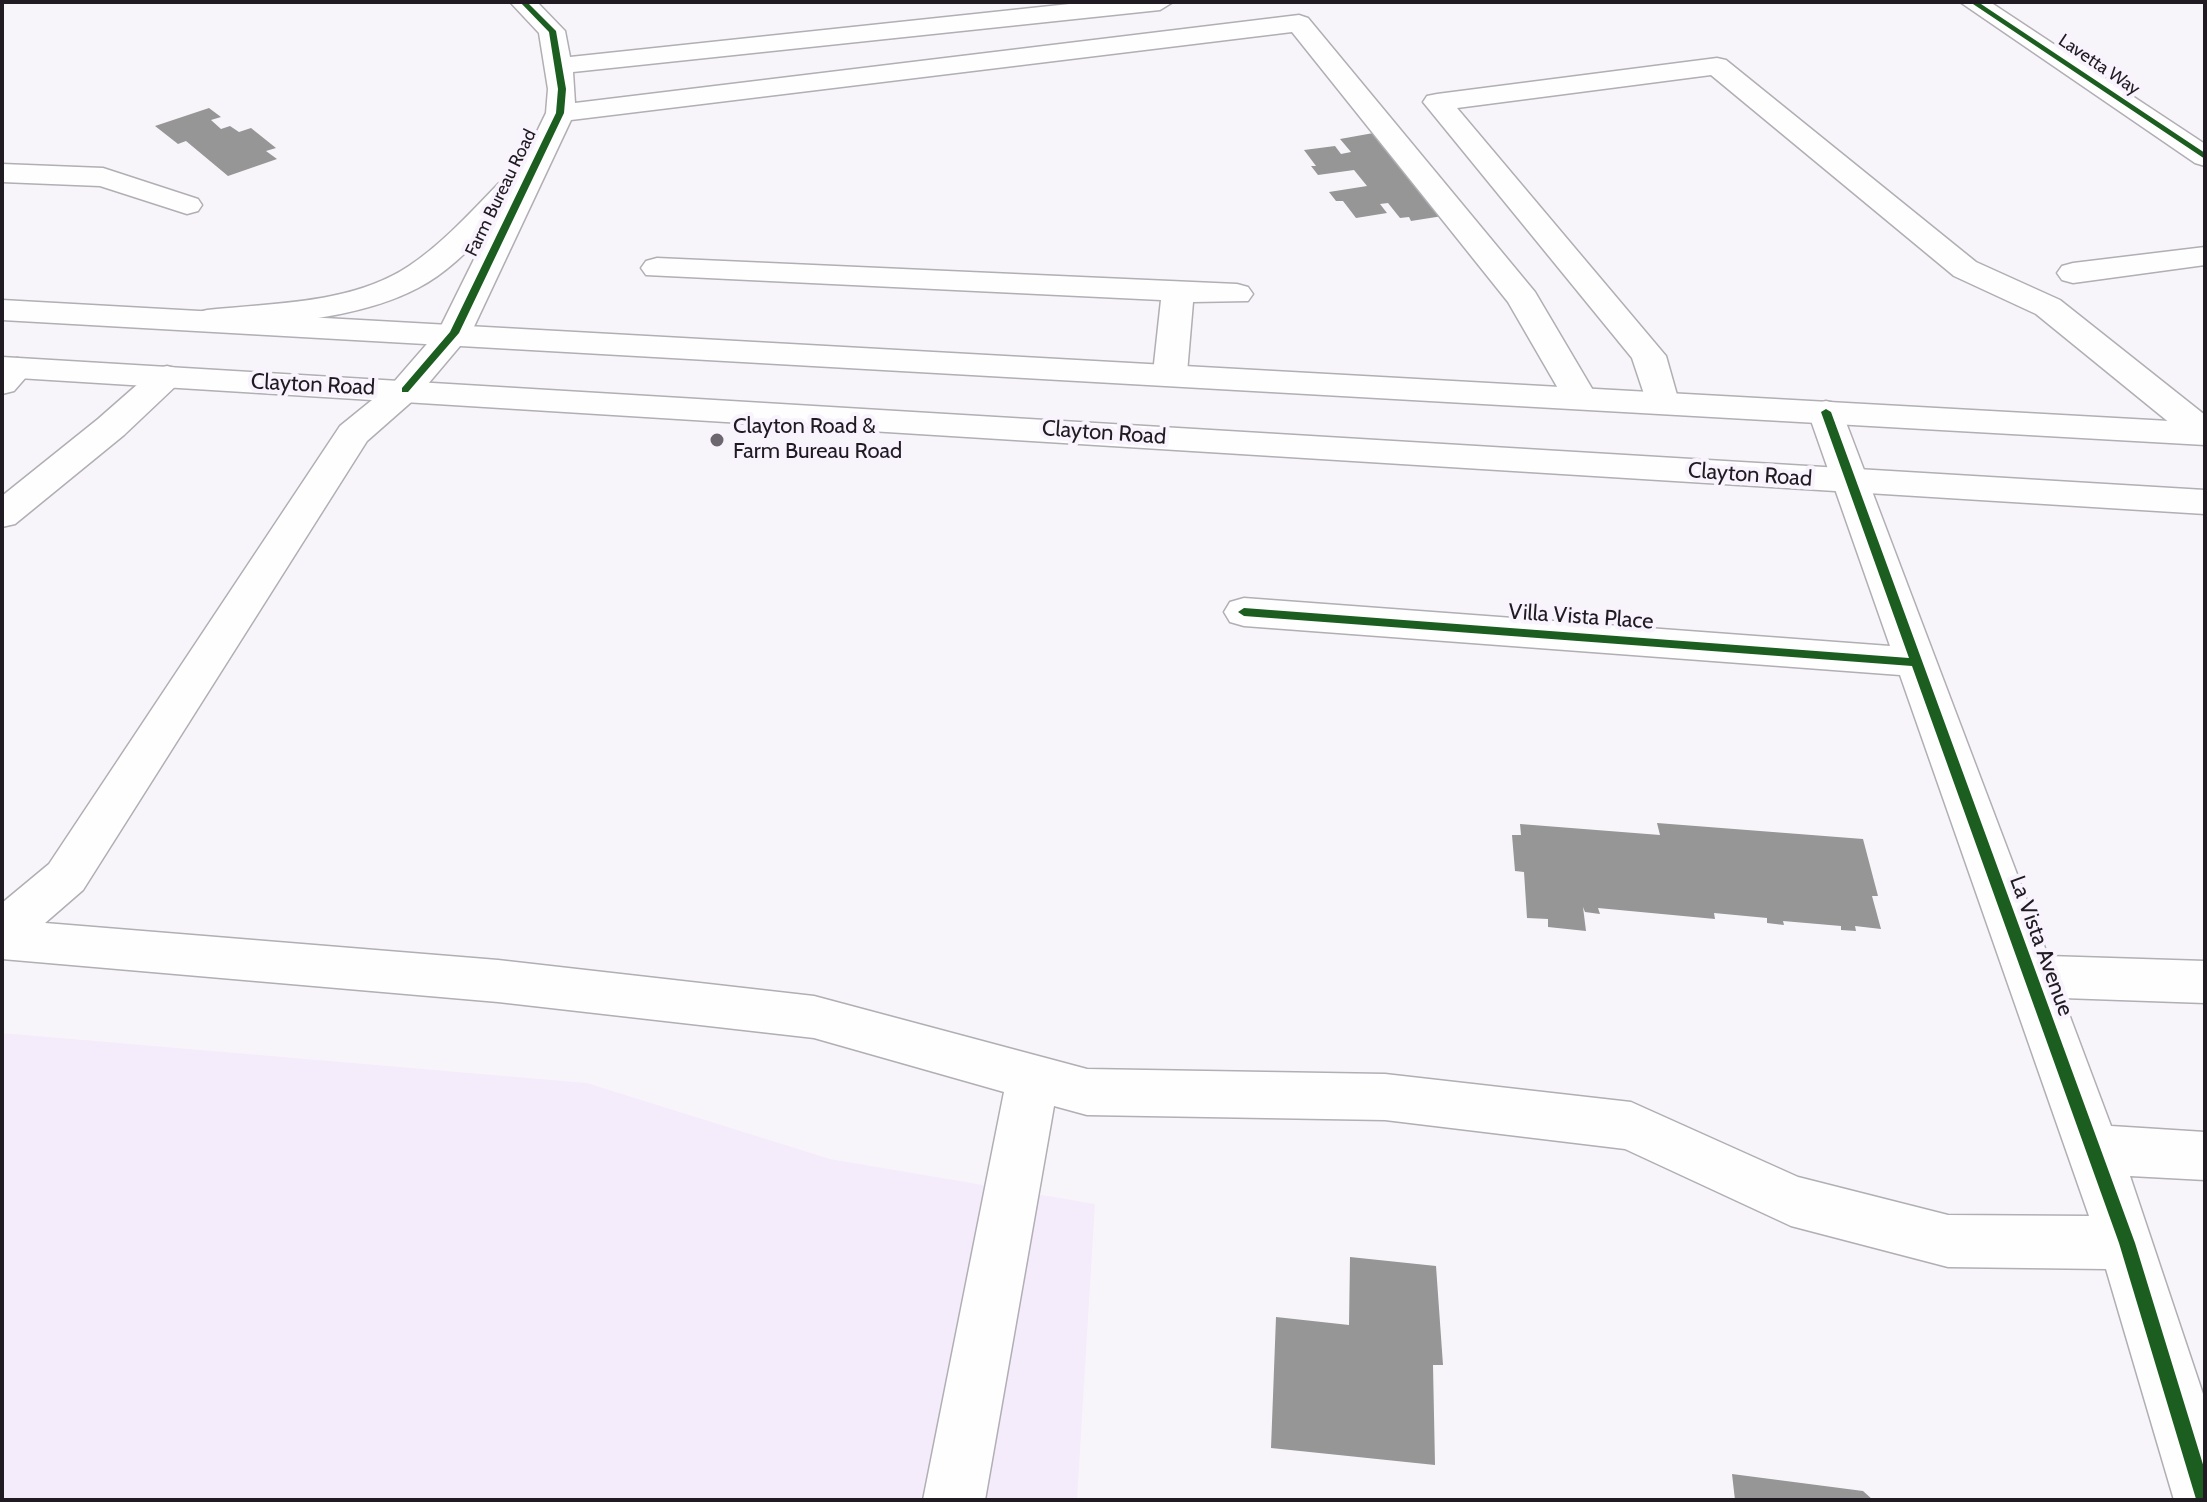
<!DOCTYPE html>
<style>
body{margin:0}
#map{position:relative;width:2207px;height:1502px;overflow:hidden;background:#f8f5fa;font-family:Cabin,sans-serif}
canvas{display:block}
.frame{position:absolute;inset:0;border:4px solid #201b23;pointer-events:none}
</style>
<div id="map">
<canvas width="2207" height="1502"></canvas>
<div class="frame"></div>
</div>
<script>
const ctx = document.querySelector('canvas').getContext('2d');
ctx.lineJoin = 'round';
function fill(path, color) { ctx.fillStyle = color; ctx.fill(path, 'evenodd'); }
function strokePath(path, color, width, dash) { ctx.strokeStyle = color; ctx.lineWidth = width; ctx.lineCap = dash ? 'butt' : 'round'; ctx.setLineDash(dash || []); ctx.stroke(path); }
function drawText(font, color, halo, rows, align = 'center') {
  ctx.font = font + ' Cabin,sans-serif'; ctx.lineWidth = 8; ctx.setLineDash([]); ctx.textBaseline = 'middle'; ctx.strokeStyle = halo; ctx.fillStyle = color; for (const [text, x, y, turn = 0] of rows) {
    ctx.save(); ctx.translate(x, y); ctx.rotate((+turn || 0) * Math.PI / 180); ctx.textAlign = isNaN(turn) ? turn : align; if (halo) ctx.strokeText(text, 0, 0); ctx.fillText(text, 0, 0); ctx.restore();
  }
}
const built = new Path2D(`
 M2 1033 587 1083 830 1159 1095 1204 1077 1500H2Z`);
const building = new Path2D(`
 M209 108 221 117 211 120 221 129 230 126 239 132 251 128 276 148 266 151 277 159 228 176 186 141 178 144 155 126Z
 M1379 132 1449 215 1411 221 1409 217 1400 218 1388 203 1380 204 1387 213 1356 218 1343 201H1336L1329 192 1367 186 1354 170 1318 175 1311 166H1316L1304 150 1335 146 1341 154 1351 152 1340 139Z
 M1657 823 1863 839 1878 896H1872L1881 929 1855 926 1856 931 1841 930V926L1783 921 1784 925 1767 923V918L1714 913 1715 919 1598 908 1600 914 1585 912 1583 907 1586 931 1548 927V919L1527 918 1524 872 1515 871 1512 835H1521L1520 824 1660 835Z
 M1350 1257 1436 1266 1443 1365H1433L1435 1465 1271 1448 1276 1317 1349 1325Z
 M1732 1474 1863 1491 1873 1500H1735Z`);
const minor = new Path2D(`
 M510 2H537L565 31 570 57 1088 2H1173L1160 10 573 72 575 103 1299 15 1308 18 1535 292 1597 397 1591 404 1579 408 1567 404 1508 302 1292 32 571 120 471 333 417 397 367 441 83 890 45 923 498 960 814 996 1087 1069 1385 1074 1631 1102 1798 1177 1948 1215 2089 1216 1900 675 1244 626 1230 622 1224 612 1230 602 1244 598 1890 646 1808 412 1813 404 1826 401 1839 404 2048 956 2205 961V1003L2063 998 2111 1126 2205 1132V1180L2130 1176 2205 1400V1500H2174L2106 1269 1948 1267 1791 1226 1625 1149 1385 1120 1087 1115 1054 1106 985 1500H923L1004 1092 814 1038 498 1002 2 959V903L49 864 340 426 393 383 439 330 489 229C468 251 445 274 418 288 355 321 276 322 207 330L195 327 190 320 195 313 207 310C273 303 352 304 409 266 443 243 471 212 499 183L513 181 546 113 548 89 539 33Z
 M1960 2H1990L2205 144V166L2195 163Z
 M1717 58 1726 60 1976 262 2060 300 2205 415V444L2192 441 2036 314 1954 276 1711 75 1457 108 1666 356 1679 402 1673 409 1661 413 1649 409 1632 358 1423 102 1427 96 1437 94Z
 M2 164 103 168 198 199 202 205 198 211 187 214 100 186 2 182Z
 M2205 247V265L2073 283 2062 280 2057 273 2062 266 2073 263Z
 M657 258 1237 284 1248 287 1253 294 1248 301 1193 302 1187 373 1182 380 1170 383 1158 380 1153 373 1161 300 646 275 641 268 646 261Z
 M17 358 29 361 34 368 14 391 2 394V364Z
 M167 366 179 369 184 376 179 383 124 435 15 524 2 527V496L98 419 155 369Z`);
const major = new Path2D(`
 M2 300 2205 423V445L2 320Z
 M2 357 2205 490V514L2 377Z`);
const cycleway = new Path2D(`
 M520 2H527L556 31 566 89 564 113 459 333 408 392H402V388L450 332 556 113 558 89 549 32Z
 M1970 2H1978L2205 153V159Z
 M1826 409 1831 412 2135 1243 2205 1471V1500L2196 1499 2119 1243 1912 666 1244 616 1238 612 1244 608 1909 658 1821 412Z`);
const markers = [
 [717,440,8,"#6c676e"]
];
const farStreetnames = [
 ["Lavetta Way",2099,65,34],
 ["Farm Bureau Road",501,193,-64]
];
const streetNames = [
 ["Clayton Road",313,385,3],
 ["Clayton Road",1104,433,4],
 ["Clayton Road",1750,475,4],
 ["Villa Vista Place",1581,617,4],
 ["La Vista Avenue",2041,946,70]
];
const poiNames = [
 ["Clayton Road &",733,427],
 ["Farm Bureau Road",733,452]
];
fill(built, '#f5ecfb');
fill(building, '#959695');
strokePath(minor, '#b1aeb4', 3);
strokePath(major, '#b1aeb4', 3);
fill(minor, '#fefefe');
fill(major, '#fefefe');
fill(cycleway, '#1b5e20');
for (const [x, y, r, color] of markers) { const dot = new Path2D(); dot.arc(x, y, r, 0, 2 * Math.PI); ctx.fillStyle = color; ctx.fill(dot); strokePath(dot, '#f8f3fc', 3); }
drawText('18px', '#201b23', '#f8f3fc', farStreetnames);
drawText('22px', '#201b23', '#f8f3fc', streetNames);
drawText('22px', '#201b23', '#f8f3fc', poiNames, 'left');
</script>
